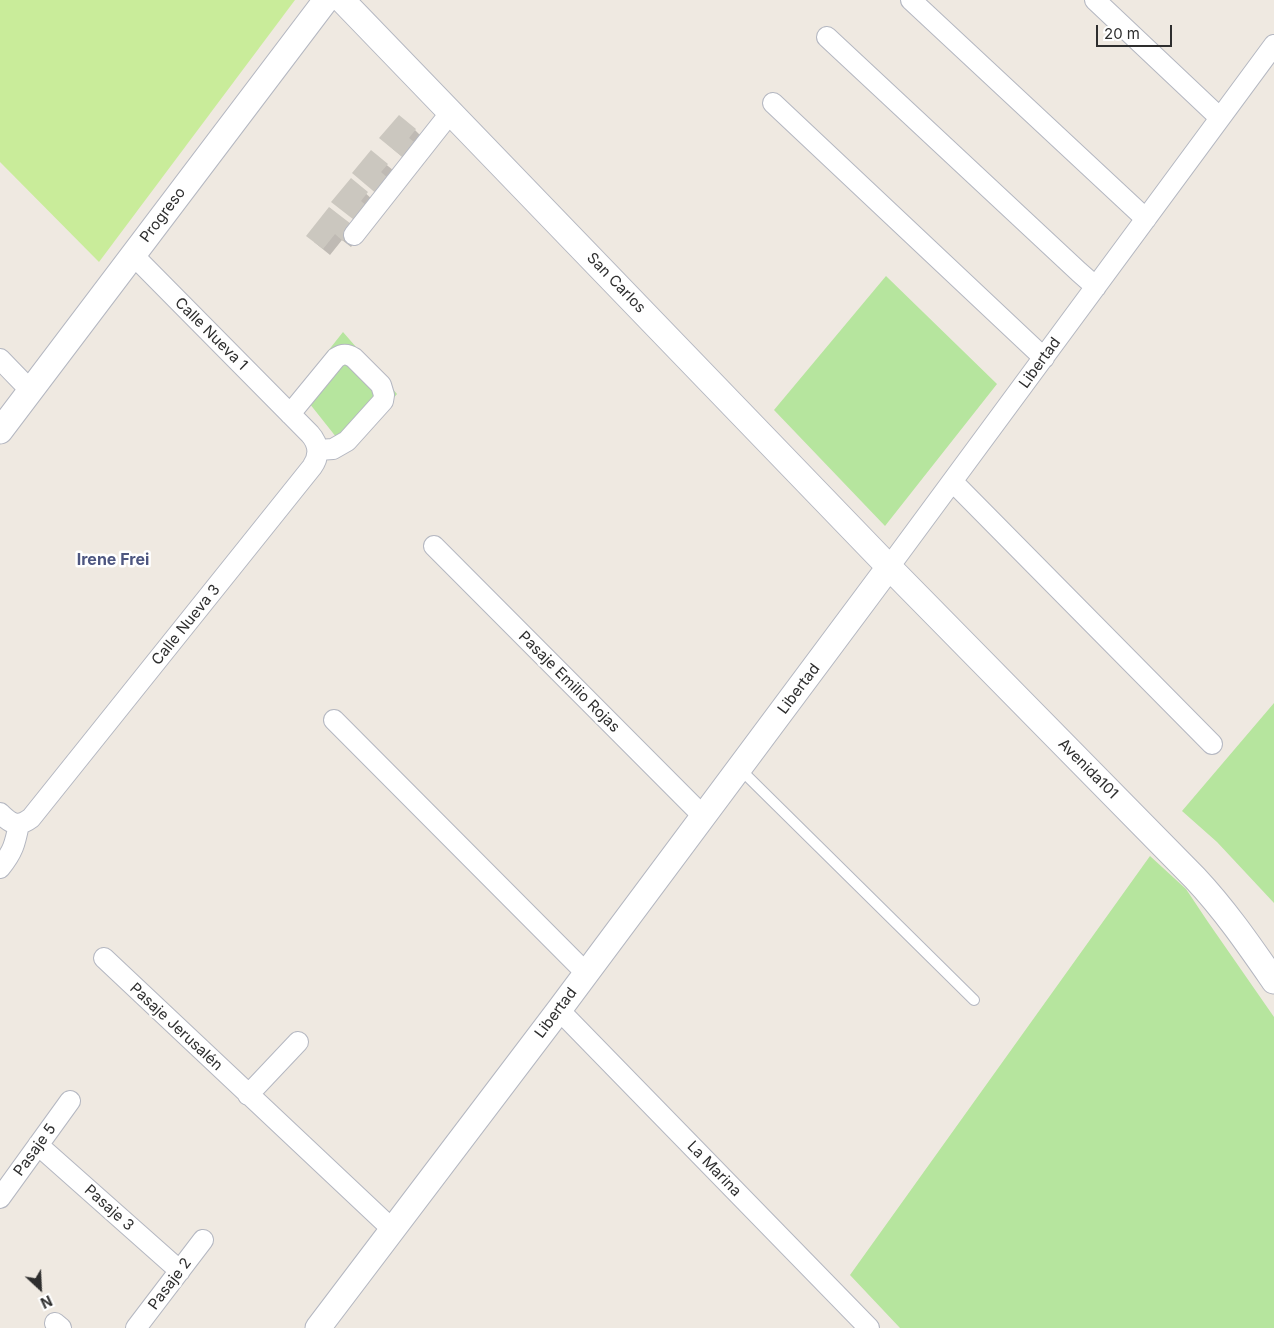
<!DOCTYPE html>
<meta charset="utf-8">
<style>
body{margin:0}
#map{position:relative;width:1274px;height:1328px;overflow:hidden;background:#efe9e1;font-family:Inter,sans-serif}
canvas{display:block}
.north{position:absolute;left:15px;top:1263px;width:50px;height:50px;-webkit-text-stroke:4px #fff;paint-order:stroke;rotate:155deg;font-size:14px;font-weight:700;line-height:20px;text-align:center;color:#2e2e2e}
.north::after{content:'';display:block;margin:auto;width:18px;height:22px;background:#2e2e2e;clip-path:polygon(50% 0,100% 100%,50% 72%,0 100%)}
.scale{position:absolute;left:1096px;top:25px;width:76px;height:22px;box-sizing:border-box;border:2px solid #2e2e2e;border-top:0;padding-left:6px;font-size:15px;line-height:18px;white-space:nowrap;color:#2e2e2e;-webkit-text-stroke:4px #fff;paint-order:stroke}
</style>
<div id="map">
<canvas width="1274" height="1328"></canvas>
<div class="north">N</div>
<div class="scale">20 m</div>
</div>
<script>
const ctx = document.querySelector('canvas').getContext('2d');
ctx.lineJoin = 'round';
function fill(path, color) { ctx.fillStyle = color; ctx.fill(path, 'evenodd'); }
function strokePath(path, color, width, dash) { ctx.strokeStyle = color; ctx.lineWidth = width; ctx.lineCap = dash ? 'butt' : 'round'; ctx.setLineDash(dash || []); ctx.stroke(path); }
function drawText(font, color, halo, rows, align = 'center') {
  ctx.font = font + ' Inter,sans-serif'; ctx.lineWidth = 5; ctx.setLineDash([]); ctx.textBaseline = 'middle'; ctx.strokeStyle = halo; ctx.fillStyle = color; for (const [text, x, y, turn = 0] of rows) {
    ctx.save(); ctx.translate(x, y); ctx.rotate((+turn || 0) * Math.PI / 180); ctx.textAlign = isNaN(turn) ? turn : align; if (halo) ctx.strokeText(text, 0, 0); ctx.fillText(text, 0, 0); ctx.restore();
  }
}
const green = new Path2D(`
 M886 276 997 384 885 526 774 410Z
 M343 332 397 394 348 452 298 389Z
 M1274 703V903L1217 842 1182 811Z
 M1150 856 1186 889 1208 922 1274 1017V1328H900L850 1275Z`);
const pitch = new Path2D(`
 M0 0H295L99 262 0 162Z`);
const shadow = new Path2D(`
 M415 130 421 136 413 166 387 144Z
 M371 152 394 171 385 201Z
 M351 180 373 200 365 229Z
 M330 208 361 234 351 247 342 240 330 255 314 242Z`);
const building = new Path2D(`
 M399 115 416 129 409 138 418 145 406 160 379 138Z
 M371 150 388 164 381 172 390 180 378 195 352 173Z
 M351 178 368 192 361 201 370 209 358 223 331 202Z
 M329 207 355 227 343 241 335 234 323 249 306 236Z`);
const service = new Path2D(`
 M740 769 974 1000`);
const minor = new Path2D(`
 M911 0 1146 219
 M1095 0 1220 118
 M827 37 1079 272 1096 287
 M773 103 1044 358
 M354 235 451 112
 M0 359 30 390
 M290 414 336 358C343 353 348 354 354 358L381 385 384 395 383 401 347 441 333 449 318 450
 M953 482 1212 744
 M434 546 704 817
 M889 567 1274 45
 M334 720 586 973
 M0 813C11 824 18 828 31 818L312 467C320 456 319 444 310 434L133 255
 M0 868C13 852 15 844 19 824
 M104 958 393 1230
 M559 1010 869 1328
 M248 1095 298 1042
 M38 1145 180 1271
 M0 1198 70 1101
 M55 1323 61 1328
 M136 1328 203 1240`);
const tertiary = new Path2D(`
 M342 0 889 567 1195 878C1225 910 1249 945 1274 981
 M0 431 326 0
 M318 1328 559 1010 889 567`);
const streetNames = [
 ["Progreso",163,215,-53],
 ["San Carlos",616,283,46],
 ["Calle Nueva 1",211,334,45],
 ["Libertad",1040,363,-54],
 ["Calle Nueva 3",186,625,-51],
 ["Pasaje Emilio Rojas",569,682,45],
 ["Libertad",799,689,-53],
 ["Avenida101",1088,769,45],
 ["Libertad",556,1013,-53],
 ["Pasaje Jerusalén",176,1027,43],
 ["Pasaje 5",35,1150,-54],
 ["La Marina",714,1169,46],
 ["Pasaje 3",109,1208,42],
 ["Pasaje 2",170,1284,-53]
];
const neighbourhoodNames = [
 ["Irene Frei",113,560]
];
fill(green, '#b6e59e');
fill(pitch, '#c9ec9a');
fill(shadow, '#0003');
fill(building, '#cbc7bf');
strokePath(service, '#b4b7c1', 12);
strokePath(minor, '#b4b7c1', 22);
strokePath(tertiary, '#b4b7c1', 27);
strokePath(service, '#fff', 10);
strokePath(minor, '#fff', 20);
strokePath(tertiary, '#fff', 25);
drawText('15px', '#2e2e2e', '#fff', streetNames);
drawText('bold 16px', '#4d5680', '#fff', neighbourhoodNames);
</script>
